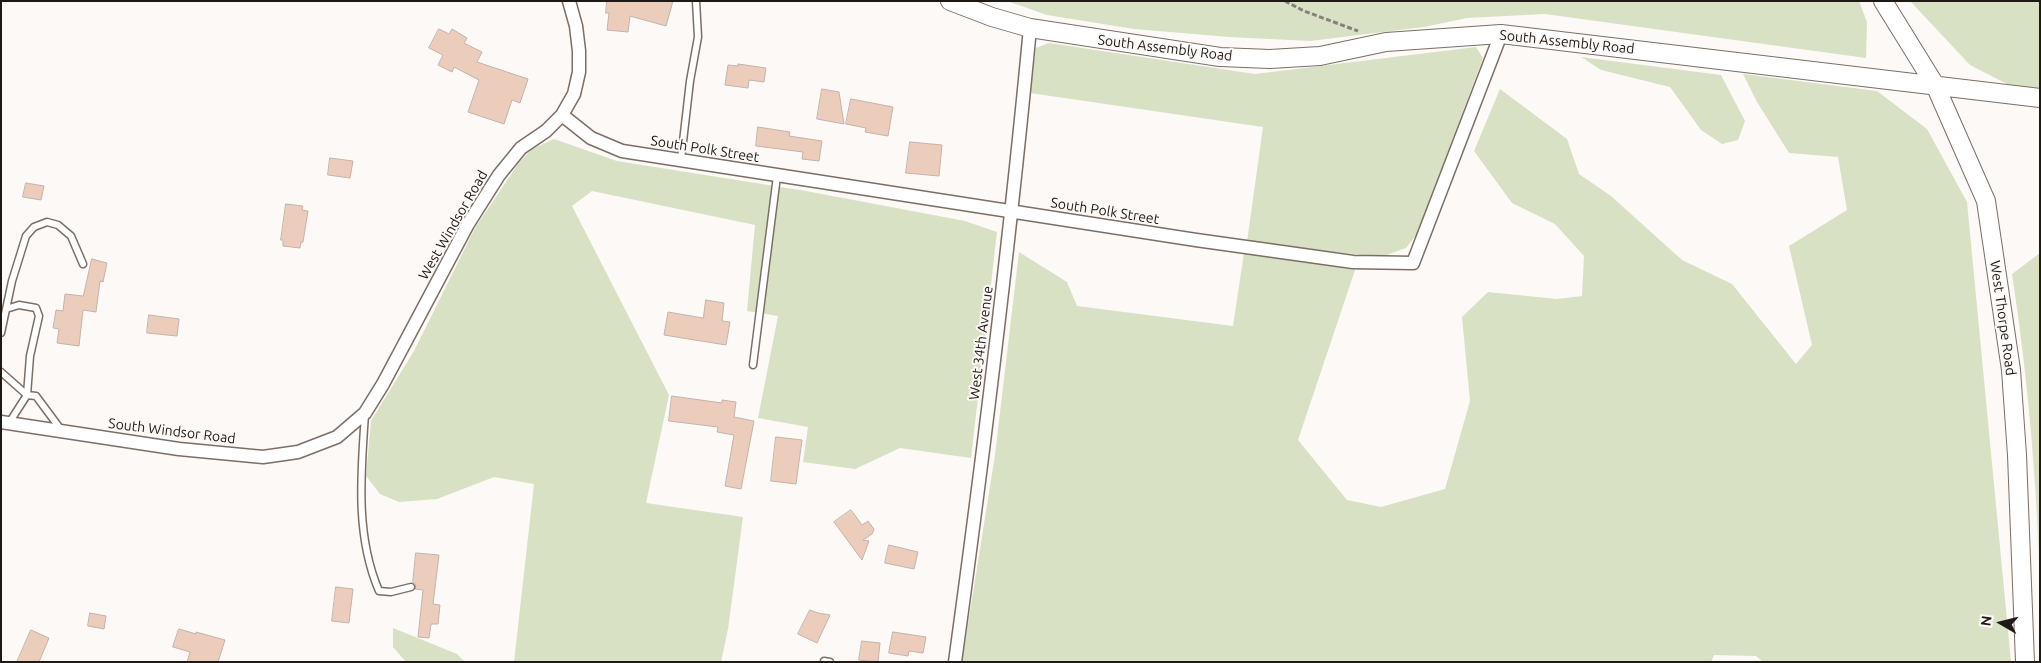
<!DOCTYPE html>
<style>
body{margin:0}
#map{position:relative;width:2041px;height:663px;overflow:hidden;background:#fcf9f7;font-family:Ubuntu,sans-serif}
canvas{display:block}
.frame{position:absolute;inset:0;border:2px solid #1f1916;pointer-events:none}
.north{position:absolute;left:1976px;top:598px;width:50px;height:50px;-webkit-text-stroke:4px #fcf9f7;paint-order:stroke;rotate:278deg;font-size:14px;font-weight:700;line-height:20px;text-align:center;color:#1f1916}
.north::after{content:'';display:block;margin:auto;width:18px;height:22px;background:#1f1916;clip-path:polygon(50% 0,100% 100%,50% 72%,0 100%)}
</style>
<div id="map">
<canvas width="2041" height="663"></canvas>
<div class="frame"></div>
<div class="north">N</div>
</div>
<script>
const ctx = document.querySelector('canvas').getContext('2d');
ctx.lineJoin = 'round';
function fill(path, color) { ctx.fillStyle = color; ctx.fill(path, 'evenodd'); }
function strokePath(path, color, width, dash) { ctx.strokeStyle = color; ctx.lineWidth = width; ctx.lineCap = dash ? 'butt' : 'round'; ctx.setLineDash(dash || []); ctx.stroke(path); }
function drawText(font, color, halo, rows, align = 'center') {
  ctx.font = font + ' Ubuntu,sans-serif'; ctx.lineWidth = 4; ctx.setLineDash([]); ctx.textBaseline = 'middle'; ctx.strokeStyle = halo; ctx.fillStyle = color; for (const [text, x, y, turn = 0] of rows) {
    ctx.save(); ctx.translate(x, y); ctx.rotate((+turn || 0) * Math.PI / 180); ctx.textAlign = isNaN(turn) ? turn : align; if (halo) ctx.strokeText(text, 0, 0); ctx.fillText(text, 0, 0); ctx.restore();
  }
}
const green = new Path2D(`
 M1007 1H1859L1867 22 1866 58 1545 14 1467 18 1424 27 1310 41 1229 37 1134 29 1047 15Z
 M1910 1H2040V89L2011 86 1970 65Z
 M1049 43 1255 74 1476 47 1483 58 1417 234 1406 248 1381 257 1247 242 1263 127 1030 93 1036 48Z
 M1581 57 1721 75 1745 121 1738 140 1722 144 1701 130 1670 87 1601 70Z
 M1743 74 1877 91 1927 129 1967 202 2011 662H1763L1756 656 1714 655 1711 662H962L995 455 1019 252 1067 282 1077 306 1233 326 1244 253 1355 270 1298 440 1347 500 1381 507 1445 489 1470 401 1462 317 1488 292 1557 299 1582 296 1584 256 1555 224 1512 203 1474 151 1500 89 1567 139 1579 174 1611 196 1682 260 1732 284 1796 364 1812 345 1789 246 1847 210 1838 157 1789 153 1757 102Z
 M554 139 617 161 806 191 965 221 997 232 971 458 900 448 855 469 803 462 808 427 758 418 778 316 747 311 755 225 592 191 572 206 669 395 646 503 743 517 728 629 721 662H514L534 484 494 477 437 499 399 502 380 494 366 476 371 421 414 351 475 228 518 164 532 149Z
 M2040 253V588C2037 483 2028 378 2012 274Z
 M393 628 457 654 465 662H406L393 647Z`);
const building = new Path2D(`
 M607 1H673L666 26 630 16 628 32 607 30 609 13H606Z
 M439 29 449 34 452 29 467 38 464 43 482 52 477 62 528 79 520 103 512 100 504 124 468 112 479 80 454 67 452 72 438 65 443 55 429 48Z
 M738 64 766 68 764 82 749 80 748 88 725 85 728 65 738 66Z
 M822 89 839 92 844 124 817 119Z
 M851 99 893 107 888 136 865 132 866 128 846 124Z
 M758 127 790 132 789 136 822 141 819 161 802 159 803 152 756 146Z
 M910 142 942 145 939 176 906 173Z
 M330 158 353 161 350 178 328 175Z
 M26 183 44 186 41 200 23 197Z
 M286 204 303 206 302 210 308 211 303 242H301L300 248 283 246V240H281Z
 M92 259 107 263 103 282 100 281 96 312 83 310 79 346 57 343 59 329 53 328 56 310 63 311 65 294 83 296Z
 M706 300 724 303 722 321 730 322 726 345 664 335 668 312 703 318Z
 M149 315 179 319 177 336 147 333Z
 M672 396 722 403V400L736 402 734 417 754 421 741 489 725 486 734 435 717 432 718 427 669 421Z
 M776 437 802 440 796 484 771 481Z
 M851 510 862 525 868 521 874 529 872 534 863 540 869 541 862 560 834 522Z
 M889 545 918 552 914 569 885 563Z
 M416 553 439 555 433 604 440 605 438 624H431L429 638 418 637 423 590 415 589 416 585 413 582Z
 M336 587 353 589 349 623 332 621Z
 M810 610 818 613 830 615 817 643 798 634Z
 M90 613 106 616 104 629 88 626Z
 M179 629 196 634V632L225 640 218 662H187L190 652 173 647Z
 M31 630 49 638 39 662H17Z
 M893 632 926 637 923 653 909 651 908 656 889 653Z
 M862 641 880 643 878 662 859 660Z`);
const path = new Path2D(`
 M1285 1 1304 11 1358 31`);
const lane = new Path2D(`
 M681 159 690 81 698 37 696 1
 M6 309 19 305 36 308 39 316 30 356 27 395
 M1 333 12 281 26 236 34 227 47 222 58 225 71 236 83 264
 M753 365 777 176
 M1 372 27 395
 M365 414C361 473 355 535 379 591L391 592 411 587
 M9 423 27 395 36 396 62 431
 M824 661 830 662`);
const street = new Path2D(`
 M562 115 591 138 622 151 1196 240 1353 262 1413 263 1501 34
 M1 422 179 449 263 457 298 452 337 437 365 413 383 384 468 224 499 175 521 148 546 131 562 115 574 94 579 72V51L576 26 569 1
 M955 662C984 451 1010 240 1030 28`);
const secondary = new Path2D(`
 M950 1 992 17 1030 28 1220 57 1270 59 1320 56 1386 42 1501 34 2040 98
 M1883 1 1935 85 1986 201 2011 370 2017 455 2025 662`);
const streetNames = [
 ["South Assembly Road",1567,42,6],
 ["South Assembly Road",1165,48,7],
 ["South Polk Street",705,149,9],
 ["South Polk Street",1105,211,9],
 ["West Windsor Road",453,225,-60],
 ["West Thorpe Road",2003,318,82],
 ["West 34th Avenue",981,343,-83],
 ["South Windsor Road",172,431,7]
];
fill(green, '#d8e1c4');
fill(building, '#eccdbc');
strokePath(building, '#c3b3ab', 1);
strokePath(lane, '#7c6e65', 9);
strokePath(street, '#7c6e65', 15);
strokePath(secondary, '#7c6e65', 20);
strokePath(path, '#85807e', 3, [5, 2.5]);
strokePath(lane, '#fff', 6);
strokePath(street, '#fff', 12);
strokePath(secondary, '#fff', 18);
drawText('14px', '#1f1916', '#fcf9f7', streetNames);
</script>
